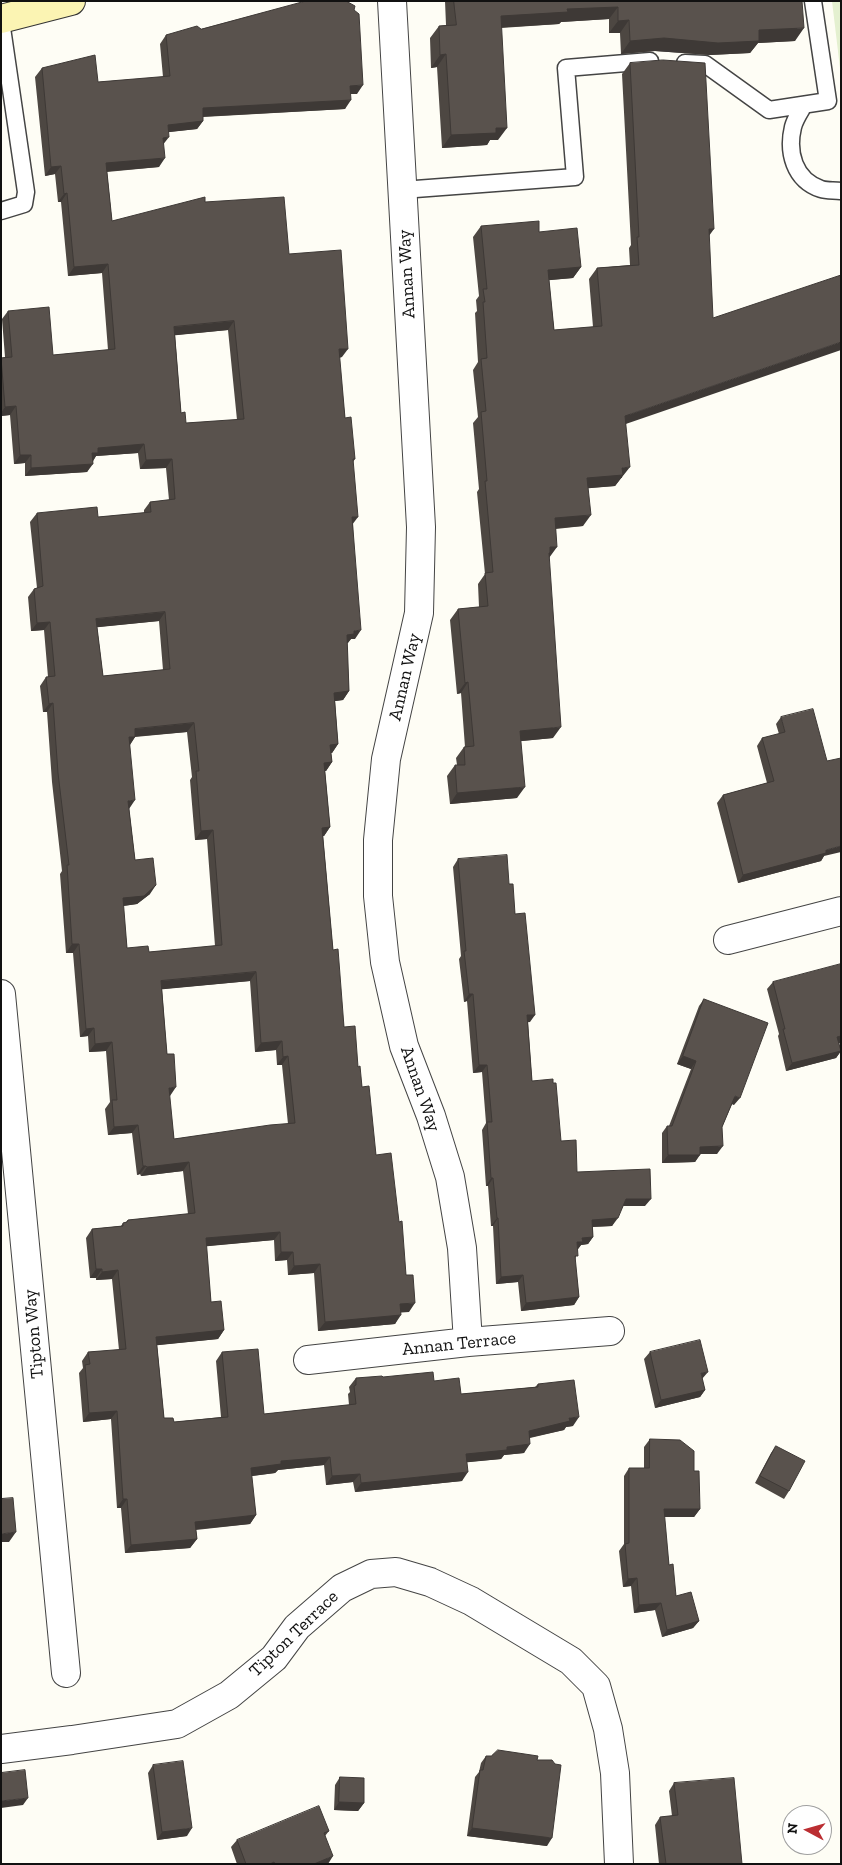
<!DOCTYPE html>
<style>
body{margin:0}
#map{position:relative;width:842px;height:1865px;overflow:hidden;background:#fefdf5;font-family:"Zilla Slab",serif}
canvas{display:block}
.frame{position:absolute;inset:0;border:2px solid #111;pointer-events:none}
.north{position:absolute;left:782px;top:1805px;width:50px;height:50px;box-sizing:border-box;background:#fff;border:1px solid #a0a0a0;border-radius:50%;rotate:276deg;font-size:14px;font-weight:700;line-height:20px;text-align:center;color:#111}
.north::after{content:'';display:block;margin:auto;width:18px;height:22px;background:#bb2e32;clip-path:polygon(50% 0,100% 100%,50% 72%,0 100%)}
</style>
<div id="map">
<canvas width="842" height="1865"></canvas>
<div class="frame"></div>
<div class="north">N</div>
</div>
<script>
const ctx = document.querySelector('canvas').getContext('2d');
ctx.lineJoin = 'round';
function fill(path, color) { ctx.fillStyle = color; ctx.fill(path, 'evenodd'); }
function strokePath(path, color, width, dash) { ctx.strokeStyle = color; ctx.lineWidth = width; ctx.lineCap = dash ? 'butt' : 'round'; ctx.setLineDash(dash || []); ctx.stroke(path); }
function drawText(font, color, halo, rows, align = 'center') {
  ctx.font = font + ' "Zilla Slab",serif'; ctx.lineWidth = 5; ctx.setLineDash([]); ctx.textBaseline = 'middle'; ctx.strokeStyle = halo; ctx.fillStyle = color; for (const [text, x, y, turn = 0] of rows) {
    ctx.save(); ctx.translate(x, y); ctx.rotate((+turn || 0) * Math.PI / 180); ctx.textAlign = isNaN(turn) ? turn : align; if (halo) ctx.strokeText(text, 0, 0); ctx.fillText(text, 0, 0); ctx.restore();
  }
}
const pitch = new Path2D(`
 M832 1H841L840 68Z`);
const lane = new Path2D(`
 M1 21 26 192 24 204 1 211
 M685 63 705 64 769 110 828 101 813 1
 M804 105C800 112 795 119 793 127 787 152 794 180 821 189 827 191 834 190 841 191
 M402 190 575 177 566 68 650 61`);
const street = new Path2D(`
 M392 1 421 527 419 613 386 759 378 840V896L385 962 404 1046 431 1116 450 1177 462 1248 468 1342
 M728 940 841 911
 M1 994 66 1673
 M308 1360 468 1342 610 1331
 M1 1749 72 1740 177 1724 229 1695 274 1658 297 1627 342 1588 371 1574 396 1572 430 1582 471 1601 571 1661 596 1686 608 1729 615 1773 619 1864`);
const secondary = new Path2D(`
 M1 19 71 1`);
const wall = new Path2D(`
 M445 1H802L795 41 758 43 750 53 710 55 655 51 621 54 620 33H609V19L561 22 559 24 501 28 498 140H490L487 145 442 148 437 67 431 68 430 38 439 26 446 25Z
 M354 10 357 94H350L345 109 203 117V121L197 129 168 132 163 145 159 167 107 172 112 221 205 202 289 254 342 357 339 358 345 418 355 459 353 462V523L355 639H351L347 643 349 691 343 700 335 701 338 744 332 753H331L332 762 326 771H325L330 827 324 836H323L333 950 344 1027 358 1067 376 1155 406 1275 409 1312H401L395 1324 318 1331 314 1273 288 1275 287 1260 275 1261 274 1240 206 1246 211 1302 224 1330 218 1339 157 1345 164 1418 174 1422 221 1417 216 1361 222 1352 264 1414 349 1405 348 1394 350 1392 349 1387 356 1378 383 1377 434 1381 461 1394 535 1387 538 1384 573 1426 566 1427 564 1430 530 1438 524 1453 504 1455 501 1459 467 1462 462 1481 355 1492 353 1482 326 1485 324 1465 278 1470 275 1473 251 1476 256 1515 250 1524 196 1530 197 1539 190 1548 125 1553 121 1508H117L111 1419 83 1422 79 1373 83 1368 82 1361 88 1352 119 1350 112 1279 96 1280V1278H90L86 1238 92 1229 121 1226 123 1223 126 1222 128 1220 188 1214 183 1171 141 1176 140 1174 137 1175 132 1133 108 1135 105 1109 110 1102 106 1051 89 1052 88 1036 80 1037 73 953H66L60 874 62 871 52 782 47 712H43L40 686 46 677H48L44 630 31 631 28 597 34 589 37 588 30 522 37 513 98 517 144 513V510L150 502 169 500 166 468 140 469 138 453 96 456 87 472 25 476V463L14 464 10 415 1 416V358L5 357 2 319 8 311 53 355 108 350 102 273 68 276 61 202H58L55 174 45 176 35 77 42 68 98 82 163 77 160 44 166 35 201 29ZM228 330 237 420 186 423 181 413 175 335ZM159 621 163 670 103 676 97 627ZM187 732 192 777 190 780 195 840 207 839 215 946 149 952 127 948 123 906 137 904 150 894 135 860 129 808 130 745 135 737ZM250 981 255 1052 276 1050 277 1065H282L288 1124 174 1139 169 1096H170L162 989Z
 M630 63 709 235 626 424 622 478H621L615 486 588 488 583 526 556 529 549 558 553 738 521 741 517 798 450 804 447 776 455 765H457L456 758 464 747H465L461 693 457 694 450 620 458 609 479 607 478 584 485 574 477 492 479 489 473 423 478 417 473 370 478 362 475 313 477 311 476 300 479 296 473 237 481 226 539 232 581 267 573 278 549 280 554 330 593 327 589 279 597 268 630 265 629 248 631 245 622 74Z
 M781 717 824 856 821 861 738 883 717 803 723 795 767 783 757 746 762 738 779 734 776 724Z
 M458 859 509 884 515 914 530 1022H528L532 1081 561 1141 577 1172 645 1206H623L612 1226 593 1227V1237L588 1244 581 1245 578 1249 575 1260 579 1297 574 1305 521 1311 518 1282 496 1284 493 1226H491L488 1186H486L482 1130 486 1123 482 1072 473 1073 467 1001 464 1002 459 959 461 956 453 867Z
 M841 964V1043H839L841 1051 836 1058 786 1071 778 1036 779 1034 767 989 773 982Z
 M704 999 734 1105 732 1104 722 1127 717 1154H700L695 1162 662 1163V1133L667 1126H669L691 1069 677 1064 699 1006Z
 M650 1352 702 1379 705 1390 700 1397 655 1408 644 1359Z
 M650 1439 694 1471 700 1509 694 1517H664L669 1565 676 1596 699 1621 693 1628 662 1637 655 1610 634 1613 631 1586 623 1587 619 1551 624 1544V1476L629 1468H644V1447Z
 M776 1446 789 1491 784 1499 755 1483 771 1453Z
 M486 1756 537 1760 555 1764 547 1846 467 1836 475 1777 479 1772 481 1763Z
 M153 1765 187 1836 157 1840 148 1773Z
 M340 1777 364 1803 358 1811 334 1810 335 1785Z
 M674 1783 742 1864H659L655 1825 660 1817 672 1816 669 1791Z
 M329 1831 325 1836 328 1864H237L231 1847 237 1840Z`);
const shadedWall = new Path2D(`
 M618 7 609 19 561 22 559 24 492 28 501 16 567 9Z
 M629 20 620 33H609L618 21Z
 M804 28 795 41 758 43 750 53 710 55 655 51 621 54 630 41 759 30Z
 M446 54 437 67 431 68 440 55Z
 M363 85 357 94H344L350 86Z
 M351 100 345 109 196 117 203 108Z
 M203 121 197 129 161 133 168 125Z
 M496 128H507L498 140H490L487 145 442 148 451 135Z
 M169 137 162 146 163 138Z
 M165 158 159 167 100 172 106 163Z
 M61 166 55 174 45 176 51 167Z
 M67 193 61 202H58L64 194Z
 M709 229H714L706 240Z
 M108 264 102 273 68 276 74 267Z
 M581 267 573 278 540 281 548 270Z
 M234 321 228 330 168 336 174 327Z
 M841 342V350L617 427 625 416Z
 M339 349H348L342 357 333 358Z
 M16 406 10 415 1 416V413L5 407Z
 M144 444 138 453 96 456 92 462V453L98 448Z
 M20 455H31L25 463 14 464Z
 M172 459 166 468 140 469 146 460Z
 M93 464 87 472 25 476 31 468Z
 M630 467 615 486 580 489 587 478 622 468Z
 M591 515 583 526 547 529 555 518Z
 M352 517H358L352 525Z
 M550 547H557L549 558H547Z
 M165 612 159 621 90 628 96 619Z
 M50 622 44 630 31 631 37 623Z
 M361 630 355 639H351L348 643 341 644 347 635 354 631Z
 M468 682 461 693 457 694 465 683Z
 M349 691 343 700 328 702 334 693Z
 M53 703 47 712H43L49 704Z
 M194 723 187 732 129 737 135 729Z
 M561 727 553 738 512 742 520 731Z
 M129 737H135L129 746Z
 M338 744 332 753 324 754 330 745Z
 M332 762 326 771H318L324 763Z
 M525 787 517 798 450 804 457 793Z
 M135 800 129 809 128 801Z
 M330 827 324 836 316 837 322 828Z
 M213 830 207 839 195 840 201 831Z
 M841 846V852L824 856 821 861 738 883 743 875 826 850Z
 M156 885 150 894 137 904 116 907 123 898Z
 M72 944H79L73 953H66Z
 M256 972 250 981 155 990 161 981Z
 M469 994H473L467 1001 464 1002Z
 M527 1015H535L530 1022 522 1023Z
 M94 1028 88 1036 80 1037 86 1029Z
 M841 1036V1043L832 1045 837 1037Z
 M282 1041 276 1050 255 1052 261 1043Z
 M112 1042 106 1051 89 1052 95 1044Z
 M841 1051 836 1058 786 1071 792 1063Z
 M288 1056 282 1065H277L283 1057Z
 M683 1056 696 1061 691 1069 677 1064Z
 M479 1065H487L482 1072 473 1073Z
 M176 1087 170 1096 162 1097 169 1088Z
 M735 1096 740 1098 734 1105 730 1103Z
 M138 1125 132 1133 108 1135 114 1127Z
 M723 1146 717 1154H694L700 1147Z
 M668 1155H700L695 1162 662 1163Z
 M189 1162 183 1171 141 1176 147 1167Z
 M143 1166H146L140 1174 137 1175Z
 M491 1178H493L488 1186H486Z
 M626 1199H651L645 1206H621Z
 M497 1218H498L493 1226H491Z
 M618 1218 612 1226 587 1227 592 1220Z
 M280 1232 274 1240 199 1247 206 1238Z
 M593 1237 588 1244 581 1245 578 1249 577 1242 582 1238Z
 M281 1252H293L287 1260 275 1261Z
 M320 1264 314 1273 288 1275 294 1266Z
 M96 1269H102L96 1278H90Z
 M118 1270 112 1279 96 1280 102 1272Z
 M523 1275 518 1282 496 1284 501 1277Z
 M579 1297 574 1305 521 1311 526 1303Z
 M415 1303 409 1312 394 1313 400 1304Z
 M401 1315 395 1324 318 1331 325 1322Z
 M224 1330 218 1339 150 1346 156 1337Z
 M708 1372 702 1379 701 1373Z
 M705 1390 700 1397 655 1408 661 1400Z
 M117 1411 111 1419 83 1422 89 1413Z
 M579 1417 573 1426 566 1427 564 1430 523 1439 529 1431 569 1418Z
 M530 1444 524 1453 504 1455 501 1459 460 1463 466 1454 507 1447Z
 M330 1457 324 1465 278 1470 275 1473 245 1477 251 1468 281 1461Z
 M468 1472 462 1481 355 1492 361 1483Z
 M360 1474 353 1482 326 1485 332 1476Z
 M123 1499H127L121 1508H117Z
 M664 1509H700L694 1517H658Z
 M256 1515 250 1524 189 1530 195 1522Z
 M16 1532 9 1542H1V1534Z
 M197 1539 190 1548 125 1553 131 1545Z
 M637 1578 631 1586 623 1587 628 1579Z
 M661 1603 655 1610 634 1613 639 1605Z
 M699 1621 693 1628 662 1637 667 1630Z
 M28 1798 23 1805 1 1808V1801Z
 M339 1802 364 1803 358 1811 334 1810Z
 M192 1828 187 1836 157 1840 162 1832Z
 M472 1828 552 1838 547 1846 467 1836Z
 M333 1856 328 1864H314Z`);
const building = new Path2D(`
 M306 1H346L355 6 354 10 359 14 363 85 350 86 351 100 203 108V121L168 125 169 137 163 138 165 158 106 163 112 221 205 197V202L284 197 289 254 341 250 348 349H339L345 418 351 417 355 459H353L358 517H352L361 630 354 631V634L347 635 349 691 334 693 338 744 330 745 332 762 324 763 330 827 322 828 333 950 338 949 344 1027 355 1026 358 1067 360 1066 362 1087 369 1086 376 1155 391 1153 399 1222 402 1221 406 1275H413L415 1303 400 1304 401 1315 325 1322 320 1264 294 1266 293 1252H281L280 1232 206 1238 211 1302 221 1301 224 1330 156 1337 164 1418H173L174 1422 228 1417 222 1352 258 1349 264 1414 356 1404 354 1386 356 1385V1378L382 1376 383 1377 433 1372 434 1381 459 1378 461 1394 538 1387V1384L574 1380 579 1417 569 1418 570 1421 529 1431 530 1444 507 1447V1450L466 1454 468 1472 361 1483 360 1474 332 1476 330 1457 281 1461V1464L251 1468 256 1515 195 1522 197 1539 131 1545 127 1499H123L117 1411 89 1413 85 1365 90 1364 88 1352 126 1349 118 1270 102 1272V1269H96L92 1229 123 1226V1223L127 1222 128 1220 195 1213 189 1162 147 1167 146 1166H143L138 1125 114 1127 112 1100H117L112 1042 95 1044 94 1028 86 1029 79 944H72L67 865H69L58 773 53 703 49 704 46 677 55 676 50 622 37 623 34 589 43 586 37 513 97 507 98 517 151 512 150 502 175 499 172 459 146 460 144 444 98 448V453H92L93 464 31 468V455H20L16 406 5 407 1 358 12 357 8 311 49 307 53 355 115 349 108 264 74 267 67 193 64 194 61 166 51 167 42 68 95 55 98 82 170 76 166 35 197 26 201 29ZM234 321 244 419 186 423 185 412 181 413 174 327ZM165 612 170 669 103 676 96 619ZM194 723 199 771H196L201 831 213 830 222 945 149 952 148 946 127 948 123 898 144 896 156 885 153 858 135 860 128 801 135 800 129 737H135V729ZM256 972 261 1043 282 1041 283 1057 288 1056 295 1123 270 1125 174 1139 169 1088 176 1087 174 1054H167L161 981Z
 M454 1H802L804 28 759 30V41L718 43 664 38 630 41 629 20 618 21V7L567 9 568 12 501 16 507 128H496V133L451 135 446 54 440 55 439 26 456 25Z
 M663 60 705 63 714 229H709L713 318 841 275V342L625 416 630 467 622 468 623 475 587 478 591 515 555 518 557 547H550V553H549L561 727 520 731 525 787 457 793 455 765H465L464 747 474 746 468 682 465 683 458 609 488 606 485 573 493 572 485 481H487L481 412 486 411 481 359 487 358 483 302H485L483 289H487L481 226 539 221V232L577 228 581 267 548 270 554 330 602 326 597 268 639 265 637 237H639L630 63Z
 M813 709 827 761 841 758V846L826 850V853L743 875 723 795 774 781 762 738 785 732 781 717Z
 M507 855 509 884H513L515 914 525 913 535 1015H527L532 1081 553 1079V1083H556L561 1141 576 1140 577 1172 650 1169 651 1199H626L618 1218 592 1220 593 1237 582 1238 583 1242H577L578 1256H575L579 1297 526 1303 523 1275 501 1277 498 1218H497L493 1178H491L487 1122H492L487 1065H479L473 994H469L464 951H466L458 859Z
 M841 964V1036L837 1037 841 1051 792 1063 783 1029H785L773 982Z
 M704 999 768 1023 740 1098 735 1096 722 1127 723 1146 700 1147V1155H668L667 1126H672L696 1061 683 1056Z
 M700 1340 708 1372 701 1373 705 1390 661 1400 650 1352Z
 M650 1439 680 1440 694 1451V1471H699L700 1509H664L669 1565 673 1564 676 1596 691 1592 699 1621 667 1630 661 1603 639 1605 637 1578 628 1579 625 1544 629 1543V1468H649Z
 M776 1446 805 1461 789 1491 760 1476Z
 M13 1498 16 1532 1 1534V1499Z
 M498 1750 538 1756 537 1760H552L555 1764 561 1765 552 1838 472 1828 480 1770H483L486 1756H491Z
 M183 1761 192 1828 162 1832 153 1765Z
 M25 1770 28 1798 1 1801V1773Z
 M340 1777 364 1778V1803L339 1802Z
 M734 1778 742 1864H666L660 1817 678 1815 674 1783Z
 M319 1806 329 1831 324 1833 333 1856 314 1864H275L274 1862 270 1864H246L237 1840Z`);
const streetNames = [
 ["Annan Way",407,274,-93],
 ["Annan Way",405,677,-77],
 ["Annan Way",420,1089,71],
 ["Tipton Way",34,1334,-95],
 ["Annan Terrace",459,1344,-6],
 ["Tipton Terrace",294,1634,-44]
];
fill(pitch, '#e4f0d0');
strokePath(lane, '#444', 19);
strokePath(street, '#444', 30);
strokePath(secondary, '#333', 30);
strokePath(lane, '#fff', 16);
strokePath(street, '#fff', 28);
strokePath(secondary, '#fbf4b3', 28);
fill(wall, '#4d4742');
fill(shadedWall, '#3e3936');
fill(building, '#59524d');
strokePath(building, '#3e3936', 1);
drawText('18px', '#111', '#fff', streetNames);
</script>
